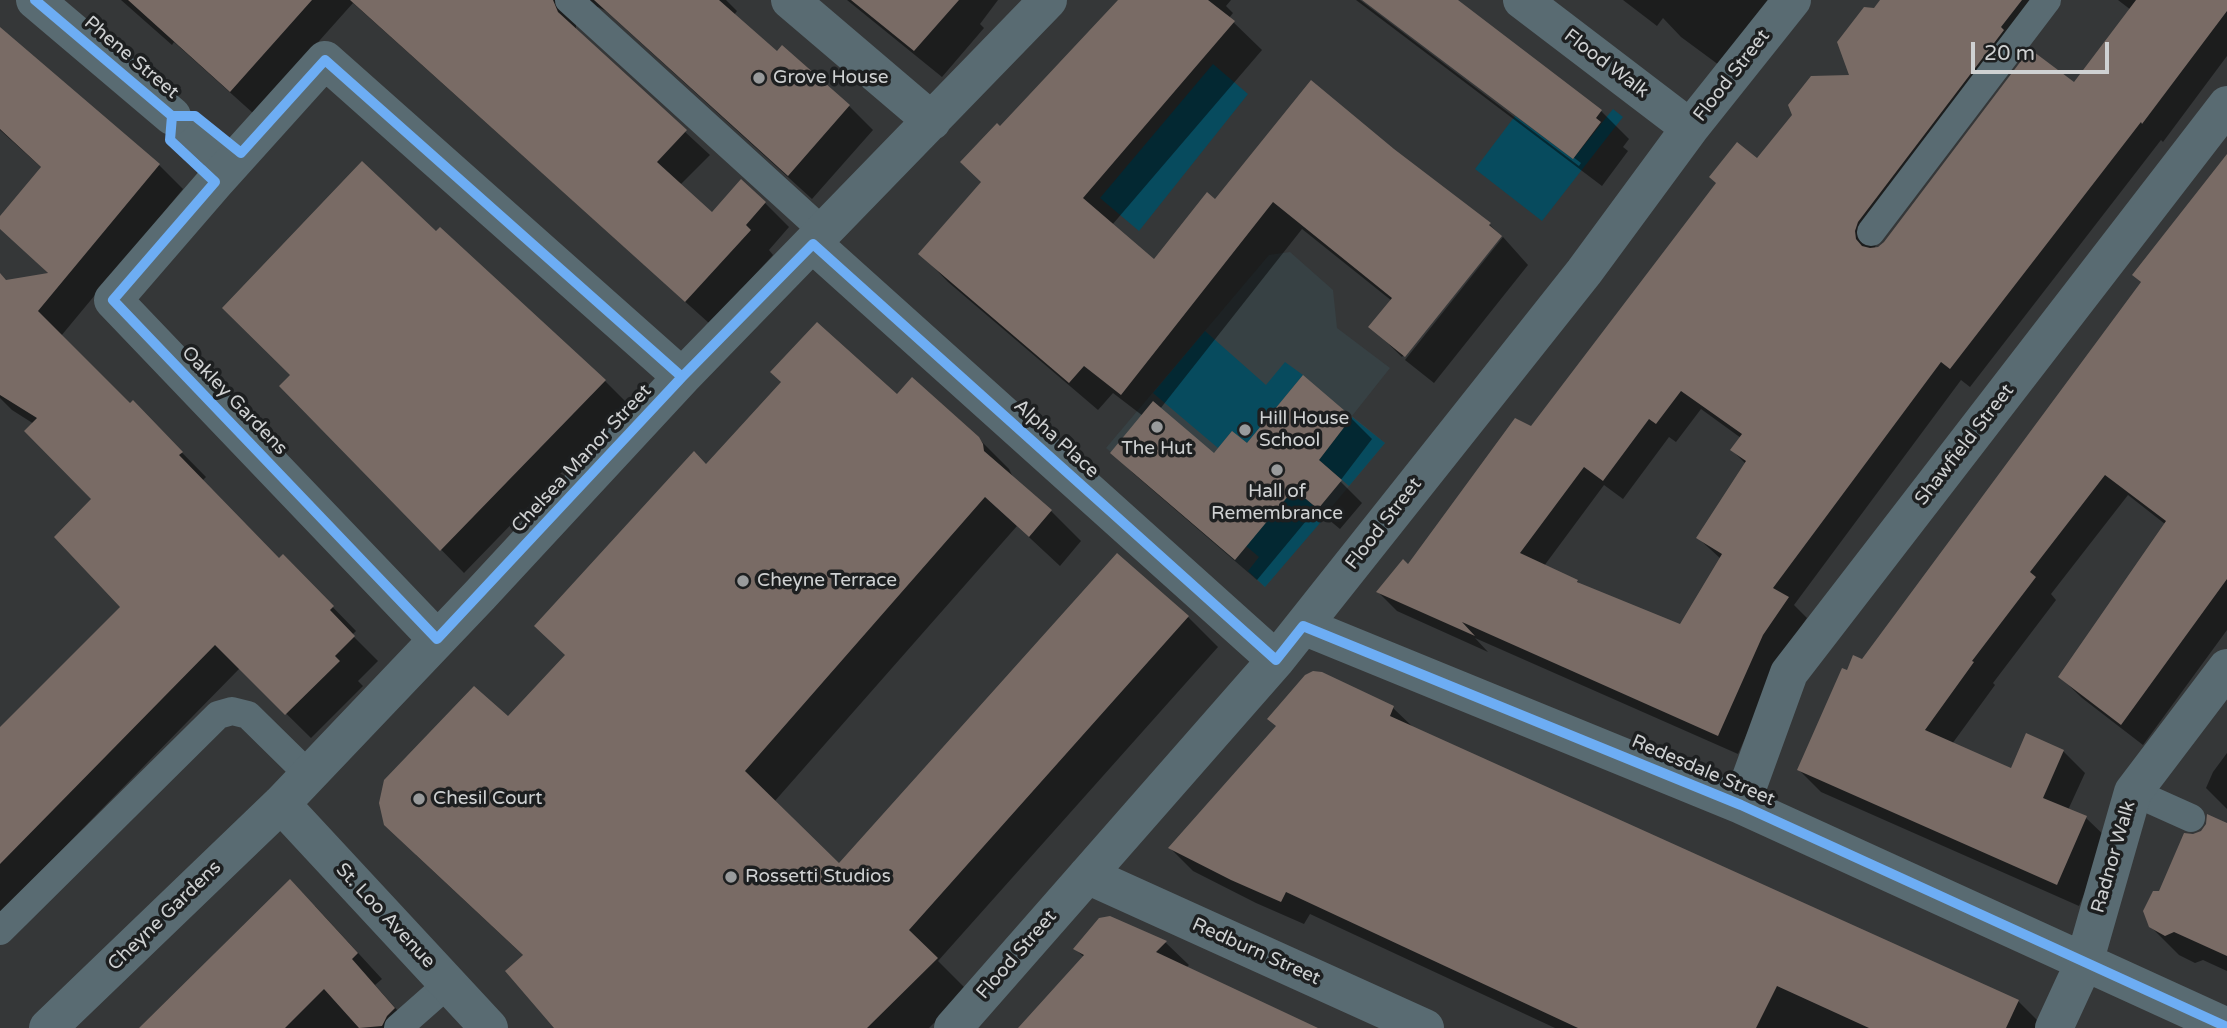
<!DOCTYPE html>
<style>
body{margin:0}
#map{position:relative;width:2227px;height:1028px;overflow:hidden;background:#353738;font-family:"Varela Round",sans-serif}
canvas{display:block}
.scale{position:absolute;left:1971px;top:42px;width:138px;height:32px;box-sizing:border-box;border:4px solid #cfd1d2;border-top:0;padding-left:9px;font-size:21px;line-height:24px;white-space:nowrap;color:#cfd1d2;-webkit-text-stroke:5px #1d1f20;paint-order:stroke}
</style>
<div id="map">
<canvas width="2227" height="1028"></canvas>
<div class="scale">20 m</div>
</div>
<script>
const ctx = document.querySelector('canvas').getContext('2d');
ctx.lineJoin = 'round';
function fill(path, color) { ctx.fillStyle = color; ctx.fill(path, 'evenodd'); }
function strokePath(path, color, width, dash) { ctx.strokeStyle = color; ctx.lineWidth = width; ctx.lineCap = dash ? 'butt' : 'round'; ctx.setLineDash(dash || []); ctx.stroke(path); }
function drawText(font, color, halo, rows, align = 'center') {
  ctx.font = font + ' "Varela Round",sans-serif'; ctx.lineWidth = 7; ctx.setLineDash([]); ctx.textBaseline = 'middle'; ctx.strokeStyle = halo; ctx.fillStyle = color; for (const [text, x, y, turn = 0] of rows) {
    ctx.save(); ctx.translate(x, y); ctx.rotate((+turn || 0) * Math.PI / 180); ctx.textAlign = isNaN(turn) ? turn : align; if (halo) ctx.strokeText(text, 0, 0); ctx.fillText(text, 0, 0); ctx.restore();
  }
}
const built = new Path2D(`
 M1290 252 1333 290 1337 328 1390 368 1352 416 1385 443 1265 587 1106 448 1269 255Z`);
const green = new Path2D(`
 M1213 64 1248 94 1139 231 1100 198Z
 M1613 109 1623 117 1542 221 1475 169 1515 116 1573 159Z
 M1205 331 1266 385 1285 362 1303 375 1247 443 1232 431 1218 448 1153 393Z
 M1352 417 1385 443 1349 486 1319 460Z
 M1294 489 1326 516 1265 587 1248 571 1259 557 1246 546Z`);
const shadow = new Path2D(`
 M121 0H726L737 11 734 15 777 54 849 106 873 130 812 199 606 11 598 7H589L576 20V30L578 33 710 155 680 185 712 214 765 203 789 227 769 250 773 255 710 324 353 3 254 114 174 42 172 45Z
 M847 0H998L980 24 984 28 942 77Z
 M1121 0H1231L1226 6 1233 13 1229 18 1262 50 1112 225 1155 262 1215 201 1393 151 1490 225 1501 236 1402 357 1371 327 1392 301 1302 229 1160 409 1214 456 1351 418 1372 439 1340 481 1362 503 1340 529 1316 509 1257 580 1134 474 1113 453 1143 416 1113 393 1098 410 948 282 921 254 983 183 1000 129Z
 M1356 0H1360L1579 166 1581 163 1366 0H1455L1601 111 1629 139 1623 147 1628 151 1602 186Z
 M1623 0H1774L1723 68 1681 37 1663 18 1657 26Z
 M1883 0H2057L1877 242 1874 250 1879 249 2075 85 2131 10 2118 0H2227V56L2163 142 2161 140 1970 387 1961 380 1794 605 1807 618 1782 655 1738 754 1475 638 1488 652 1397 611 1378 592 1408 566 1531 429 1757 160 1852 77 1875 10ZM1701 409 1741 438 1732 450 1746 464 1698 538 1721 559 1681 627 1581 585 1577 581 1544 566 1604 485 1623 499 1669 437 1676 442Z
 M0 28 159 165 183 189 61 336 130 405 133 403 206 477 202 481 279 560 283 556 356 631 352 635 378 661 358 681 363 686 311 738 240 668 0 913V729L122 607 94 499 34 424 12 410 0 398V283L50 275 0 227V219L42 168 0 130Z
 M2227 157V630L2143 745 2082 698 2060 677 2165 524 2128 495 2051 594 2056 600 1993 683 1995 685 1952 744 2012 770 2063 751 2085 773 2068 810 2086 818 2108 839 2079 906 1821 792 1799 770 1848 672 1863 661 2142 283 2134 275Z
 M436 233 605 381 628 404 464 573 281 386Z
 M1503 237 1528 265 1434 383 1405 360Z
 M897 396 978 438 1009 469 1014 479 1051 511 1081 541 1060 566 1017 526 774 802 839 866 1188 617 1218 647 938 961 967 990 929 1028H556L524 956 416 855 508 718 567 656 707 466Z
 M1321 674 1393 708 1415 729 2018 1001 2041 1024 2039 1028H1555L1310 914 1304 924 1256 903 1193 871 1170 848 1277 727Z
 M2227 753V809L2206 788 2213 772Z
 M2227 825V971L2203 960 2195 963 2179 955 2150 926 2194 836Z
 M315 906 382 979 375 985 413 1028H141Z
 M1110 918 1166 943 1189 965 1186 968 1314 1028H1021L1084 957 1075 949Z`);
const building = new Path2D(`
 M128 0H312L230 92Z
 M350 0H553L558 12 687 130 657 162 712 212 741 179 766 202 746 225 751 230 685 302Z
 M594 0H719L777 51 782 45 850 105 788 176Z
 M851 0H959L914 51Z
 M1118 0H1208L1235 21 1083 198 1154 259 1207 192 1215 199 1311 80 1394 149 1491 223 1489 225 1502 236 1405 357 1368 327 1392 298 1273 202 1121 395 1084 366 1069 383 918 254 981 182 960 162 997 123 1000 126Z
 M1362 0H1458L1602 110 1596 118 1601 122 1573 159Z
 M1880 0H2022L2001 27 2004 30 1858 222 1855 231 1856 239 1862 246 1870 248 1878 247 1884 242 2030 49 2074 82 2136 0H2227V11L2142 124 2141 122 1950 369 1941 362 1773 588 1789 597 1763 635 1718 736 1462 622 1475 636 1376 592 1403 559 1408 564 1515 418 1531 426 1716 183 1709 177 1737 142 1757 158 1792 115 1788 105 1811 76 1849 75 1837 42 1864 7 1874 8ZM1681 391 1742 434 1730 450 1746 461 1696 538 1722 554 1680 624 1577 582 1578 580 1520 553 1584 467 1603 481 1649 419 1656 424Z
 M0 27 160 164 38 311 130 403 133 400 183 452 179 455 279 558 283 554 334 606 330 610 355 636 335 656 340 661 285 715 215 645 0 864V727L120 607 54 537 91 499 24 431 37 418 0 395V273L6 280 48 273 0 229V216L41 167 0 129Z
 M2227 154V579L2121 725 2058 677 2166 521 2105 475 2030 572 2036 577 1972 661 1974 662 1925 730 2011 768 2026 733 2064 750 2043 798 2087 816 2057 885 1797 770 1842 668 1847 670 1853 655 1862 659 2141 282 2132 275Z
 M362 161 436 231 440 227 606 380 440 551 279 386 290 375 222 308Z
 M817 322 897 394 912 377 979 437 983 444 984 451 1052 510 1029 537 985 497 745 771 839 863 1117 553 1189 616 909 930 938 958 867 1028H554L505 971 523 955 384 825 379 803 384 780 474 686 508 716 565 655 534 626 694 451 706 464 781 382 770 372Z
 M1303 375 1352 417 1319 460 1342 480 1318 509 1294 489 1235 560 1110 453 1153 401 1214 453 1232 431 1247 443Z
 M1313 671 1322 672 1394 706 1390 716 2019 1000 2006 1028H1869L1777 986 1756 1028H1578L1286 892 1281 902 1231 880 1168 848 1276 726 1267 719 1305 675Z
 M2207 814 2227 823V956L2174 932 2165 936 2149 927 2143 911 2153 891H2159L2184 833 2193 834 2201 831 2206 824Z
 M290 879 358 953 352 959 395 1008 387 1016 382 1026 359 1028 324 989 285 1028H139Z
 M1110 916 1167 941 1156 952 1318 1028H1018L1084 955 1073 949 1099 918Z`);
const service = new Path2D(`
 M569 0 824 232
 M172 116 228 168
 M1871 232 2047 0
 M2133 792 2191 818
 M0 931 218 715 232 711 248 715 309 775
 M398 1028 449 983`);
const minor = new Path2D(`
 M35 0 172 116
 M790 0 932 121
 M1522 0 1690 128
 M813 244 1276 660
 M1303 626 1741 805 2227 1027
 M437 639 113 300 215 182 325 60 682 377
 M281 804 489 1028
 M1741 805 1789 673 2227 105
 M1087 875 1425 1028
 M48 1028 281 804 480 595 682 377 1048 0
 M953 1028 1276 660 1584 272 1690 128 1792 0
 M2054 1028 2084 963 2133 792 2227 668`);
const cycleway = new Path2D(`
 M35 0 172 116
 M172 116 170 140 215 182 113 300 437 639 682 377 813 244 1276 660 1303 626 1741 805 2227 1027
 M172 116H195L241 153 325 60 682 377`);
const markers = [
 [759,78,7,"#999b9c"],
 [1157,427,7,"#999b9c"],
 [1245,430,7,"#999b9c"],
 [1277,470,7,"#999b9c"],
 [743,581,7,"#999b9c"],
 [419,799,7,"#999b9c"],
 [731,877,7,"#999b9c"]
];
const streetNames = [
 ["Phene Street",131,58,40],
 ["Flood Walk",1606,64,37],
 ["Flood Street",1732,76,-52],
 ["Oakley Gardens",234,401,46],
 ["Alpha Place",1056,439,42],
 ["Shawfield Street",1965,445,-52],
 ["Chelsea Manor Street",582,459,-47],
 ["Flood Street",1384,524,-52],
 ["Redesdale Street",1703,771,23],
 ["Radnor Walk",2114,857,-74],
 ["Cheyne Gardens",165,916,-44],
 ["St. Loo Avenue",385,916,47],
 ["Redburn Street",1256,952,24],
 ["Flood Street",1017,955,-49]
];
const poiNames = [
 ["Grove House",773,78],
 ["Hill House",1259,419],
 ["School",1259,441],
 ["The Hut",1157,449,"center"],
 ["Hall of",1277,492,"center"],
 ["Remembrance",1277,514,"center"],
 ["Cheyne Terrace",757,581],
 ["Chesil Court",433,799],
 ["Rossetti Studios",745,877]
];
fill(built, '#374144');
fill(green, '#074b5e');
fill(shadow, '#0007');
fill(building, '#796b65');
strokePath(service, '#596b72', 28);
strokePath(minor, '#596b72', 38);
strokePath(cycleway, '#6dadf4', 10);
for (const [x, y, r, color] of markers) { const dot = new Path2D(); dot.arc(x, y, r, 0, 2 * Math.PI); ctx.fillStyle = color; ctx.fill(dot); strokePath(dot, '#1d1f20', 2.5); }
drawText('19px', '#cfd1d2', '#1d1f20', streetNames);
drawText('19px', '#cfd1d2', '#1d1f20', poiNames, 'left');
</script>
